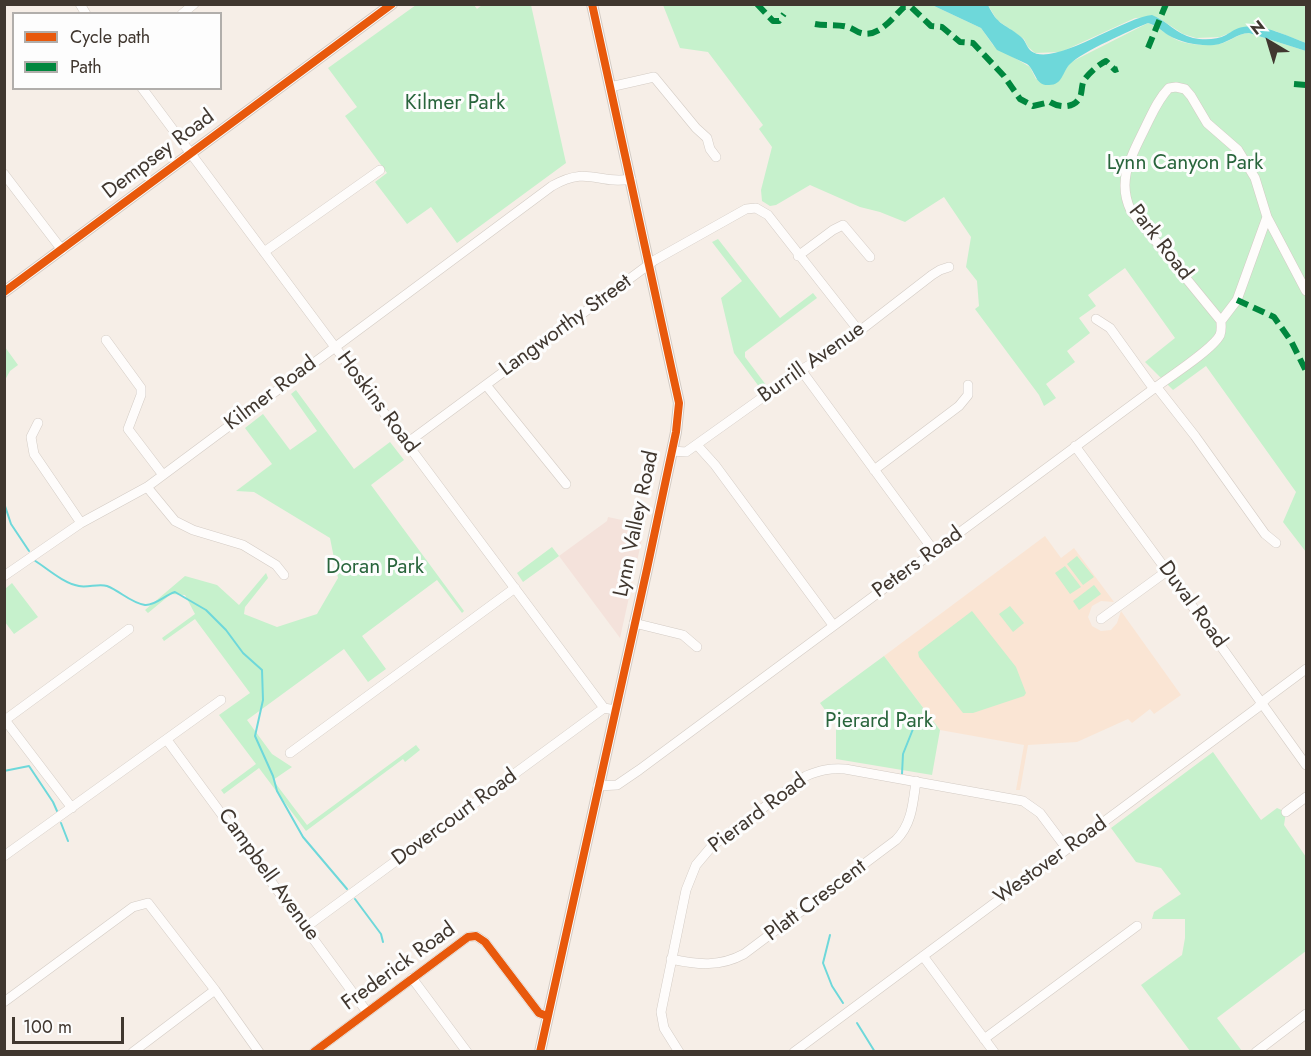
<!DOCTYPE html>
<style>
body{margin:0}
#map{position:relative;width:1311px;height:1056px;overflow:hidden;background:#f6eee7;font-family:Jost,sans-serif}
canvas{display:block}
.frame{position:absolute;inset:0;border:6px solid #40372f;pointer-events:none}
.legend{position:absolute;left:12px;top:12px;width:210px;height:78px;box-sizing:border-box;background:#fdfdfd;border:2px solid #b1aeab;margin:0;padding:8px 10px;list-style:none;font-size:18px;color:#40372f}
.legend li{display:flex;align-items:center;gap:12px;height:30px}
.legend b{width:30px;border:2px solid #b1aeab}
.north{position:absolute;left:1239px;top:12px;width:60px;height:60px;-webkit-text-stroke:4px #fdfdfd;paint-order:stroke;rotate:322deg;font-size:16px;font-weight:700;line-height:24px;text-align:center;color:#40372f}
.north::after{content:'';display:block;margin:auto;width:21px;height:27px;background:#40372f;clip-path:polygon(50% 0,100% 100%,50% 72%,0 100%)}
.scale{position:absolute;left:12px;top:1017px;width:112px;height:27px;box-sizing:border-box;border:3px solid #40372f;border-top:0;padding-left:8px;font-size:18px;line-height:21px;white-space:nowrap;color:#40372f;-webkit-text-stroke:4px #fdfdfd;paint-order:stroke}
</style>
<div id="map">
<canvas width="1311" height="1056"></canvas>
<div class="frame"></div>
<ul class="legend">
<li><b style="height:8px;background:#e8590c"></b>Cycle path</li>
<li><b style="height:8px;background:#00873e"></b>Path</li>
</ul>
<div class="north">N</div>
<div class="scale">100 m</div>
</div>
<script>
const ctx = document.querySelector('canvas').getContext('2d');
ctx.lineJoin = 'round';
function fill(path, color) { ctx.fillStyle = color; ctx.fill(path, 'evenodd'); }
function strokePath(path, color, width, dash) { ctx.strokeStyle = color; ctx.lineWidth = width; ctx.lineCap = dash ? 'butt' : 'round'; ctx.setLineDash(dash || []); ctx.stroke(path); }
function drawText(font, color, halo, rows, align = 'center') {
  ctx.font = font + ' Jost,sans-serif'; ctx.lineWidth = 6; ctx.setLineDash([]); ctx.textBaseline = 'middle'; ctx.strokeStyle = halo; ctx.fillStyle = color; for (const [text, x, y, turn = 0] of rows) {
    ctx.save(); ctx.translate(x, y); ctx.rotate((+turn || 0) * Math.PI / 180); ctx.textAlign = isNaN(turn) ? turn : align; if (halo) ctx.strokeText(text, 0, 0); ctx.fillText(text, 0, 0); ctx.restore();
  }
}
const commercial = new Path2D(`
 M608 517 645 525 620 638 559 556 607 521Z`);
const built = new Path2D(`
 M1045 536 1061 558 1074 548 1114 602 1101 601 1092 606 1088 617 1092 626 1101 631 1111 630 1117 623 1121 611 1181 695 1154 714 1150 709 1132 723 1128 719 1077 742 1028 745 1020 790H1016L1024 745 940 730 884 656Z`);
const green = new Path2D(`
 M416 5H474L477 9 482 5H531L566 163 457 243 431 207 407 224 375 182 387 173 345 116 357 107 328 68Z
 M663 5H932L981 28 993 45 1030 67 1036 79 1064 72 1070 63 1077 59 1148 23C1159 27 1167 35 1177 40 1189 45 1206 46 1219 44 1230 42 1238 33 1249 33L1306 51V552L1283 522 1296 492 1206 366 1173 390 1145 362 1175 338 1125 268 1088 295 1096 306 1079 318 1090 333 1067 351 1075 362 1046 384 1056 398 1044 406 1039 395 975 309 979 306 977 281 966 267 971 237 944 197 905 222 880 212 860 207 810 185 776 205 770 206 762 201 761 190 772 147 759 129 763 125 708 52 680 48Z
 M988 5H1306V43L1275 31 1244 27 1220 37 1196 38 1183 34 1157 17 1135 18 1061 52 1035 53 1028 47 1024 39 997 20Z
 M718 239 780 318 813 293 817 298 745 352V357L766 385 760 388 734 353 721 298 742 281 712 242Z
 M5 347 18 365 10 371 5 380Z
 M296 390 354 469 390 442 404 460 371 485 464 611 462 613 437 580 362 636 386 669 368 682 344 649 247 720 272 754 292 767 273 780 307 825 416 745 420 750 405 762 403 759 306 831 259 768 224 794 221 790 256 764 219 715 250 693 195 619 164 641 162 638 195 614 185 595 171 594 148 613 145 610 185 576 217 585 239 605 266 573 268 578 245 607 244 614 277 627 317 614 338 578 330 538 254 492 236 491 272 464 245 428 263 414 290 450 317 431 291 394Z
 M552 547 559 556 523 582 517 573Z
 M1077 556 1094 577 1083 585 1067 564Z
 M1065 566 1081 587 1070 594 1055 573Z
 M12 583 38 617 14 634 5 622V589Z
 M1094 585 1101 594 1079 610 1073 601Z
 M1010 606 1024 623 1013 632 999 614Z
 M972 611 1016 667 1026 693 1024 696 973 713H963L919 657 918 652Z
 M884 656 940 730 932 775 836 759V725L820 703Z
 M1213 752 1261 820 1277 808 1286 812 1284 825 1306 857V951L1217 1018 1242 1051H1190L1141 985 1182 955 1185 938V919H1152L1154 912 1181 894 1161 868 1136 862 1111 828Z`);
const water = new Path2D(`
 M967 5 975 6V5H988C998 26 1004 23 1020 36 1026 40 1026 47 1031 51 1053 68 1124 17 1152 15 1167 21 1176 34 1193 38 1203 40 1217 40 1226 35 1231 32 1236 28 1243 27 1264 24 1287 36 1306 43V51L1249 33C1237 33 1227 44 1214 45 1198 46 1182 43 1168 35 1162 31 1156 25 1148 23 1131 30 1082 52 1070 64 1062 72 1063 85 1049 85 1035 86 1036 71 1027 64L997 50 981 28 932 5Z`);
const stream = new Path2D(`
 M4 503 11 524 29 551
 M34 560C48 569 63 583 79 586 88 588 99 583 107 586 120 591 131 603 145 605 155 606 165 595 175 592L206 610 226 630 243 653 262 670 263 700 255 736 273 776 277 791 303 837 347 889
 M4 771 29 766 53 802 57 811
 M902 774 903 754 915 724
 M61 823 68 841
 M355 899 381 934 383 942
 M830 935 823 963 832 986 843 1003
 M857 1023 875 1052`);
const minor = new Path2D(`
 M80 4 86 14
 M182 14 194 4
 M610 87 654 77 696 128 707 138 710 149 716 157
 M142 88 604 708 615 710
 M4 174 62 250
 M264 252 380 170
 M798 256 833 230 843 225 870 257
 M1096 319 1110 328 1151 385 1159 390 1195 436 1265 534 1276 543
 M1221 321 1131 211C1116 180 1132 155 1145 128 1152 114 1158 99 1169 88L1176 87 1185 89 1191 96 1207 123 1238 150 1255 178 1267 217 1306 291
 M1221 321 1237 300 1267 217
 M106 340 141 388V395L128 429 163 475
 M801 370 934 551
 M486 385 566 484
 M38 423 31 437 34 454 81 523
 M407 443 655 260 746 209 756 208 768 215 859 331
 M697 445 715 465 833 625
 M1075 446 1167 571 1306 765
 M672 451 686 452 801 370 835 350 932 275 940 270 949 267
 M874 470 959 406 968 395V385
 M147 487 175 521 193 530 243 545 276 565 284 575
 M4 576 81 523 147 487 552 186C589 165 597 185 631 179
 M1101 619 1167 571
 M634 623 683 635 697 647
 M167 740 367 1012
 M290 753 515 588
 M598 786 617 785 639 770 1156 387C1171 376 1213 349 1220 335 1222 330 1221 326 1221 321
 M72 808 5 720 129 629
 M1286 812 1306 797
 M4 856 221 700
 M306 927 604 708
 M923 956 994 1052
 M671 959C698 965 720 967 744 954L896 840C912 824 913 803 916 781
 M412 978 467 1052
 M4 1002 133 907 148 903 215 990 259 1052
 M984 1039 1137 926
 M133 1052 215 990
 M314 1052 468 937 476 936 485 942 539 1013 547 1016
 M679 1052 664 1028 661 1012 686 890 696 865 712 846 806 776C820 770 830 768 845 769L1023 801 1040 813 1067 849
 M794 1052 1257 708 1267 698 1306 669
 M1256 1052 1306 1014`);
const tertiary = new Path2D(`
 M4 292 392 4
 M540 1052 647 569 676 432 679 403 592 4`);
const quiet = new Path2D(`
 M757 4 773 21H779L784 14
 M815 24C826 26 837 24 848 27 853 28 856 32 861 33 879 38 893 17 904 7H911L931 26 942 27 960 42 973 43 1004 76 1020 99 1033 106 1050 102C1060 108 1077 109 1081 94 1082 89 1082 84 1084 80 1090 72 1098 65 1106 61L1115 70 1118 69
 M1148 48 1166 4
 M1294 84 1306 85
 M1237 300 1274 317 1291 341 1306 371`);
const cycleway = new Path2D(`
 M4 292 392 4
 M314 1052 468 937 476 936 485 942 539 1013 547 1016
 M540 1052 647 569 676 432 679 403 592 4`);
const parkNames = [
 ["Kilmer Park",455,104],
 ["Lynn Canyon Park",1185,164],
 ["Doran Park",375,568],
 ["Pierard Park",879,722]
];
const streetNames = [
 ["Dempsey Road",159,155,-37],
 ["Park Road",1160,243,52],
 ["Langworthy Street",566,326,-36],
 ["Burrill Avenue",812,363,-35],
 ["Kilmer Road",271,394,-37],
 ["Hoskins Road",377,403,53],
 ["Lynn Valley Road",637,524,-78],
 ["Peters Road",918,563,-36],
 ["Duval Road",1192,605,54],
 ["Pierard Road",758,814,-37],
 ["Dovercourt Road",455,818,-36],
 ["Westover Road",1051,861,-36],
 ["Campbell Avenue",268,875,54],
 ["Platt Crescent",816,901,-37],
 ["Frederick Road",399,967,-36]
];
fill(commercial, '#f4e2db');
fill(built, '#fae5d4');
fill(green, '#c6f1cc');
fill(water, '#6ed8da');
strokePath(stream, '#6ed8da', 2);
strokePath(minor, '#d3cbc4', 10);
strokePath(tertiary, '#d3cbc4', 12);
strokePath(minor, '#fefcfb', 9);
strokePath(tertiary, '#fefcfb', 10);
strokePath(quiet, '#00873e', 6, [12, 6]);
strokePath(cycleway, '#e8590c', 8);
drawText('21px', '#29653c', '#fdfdfd', parkNames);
drawText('21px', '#40372f', '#fdfdfd', streetNames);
</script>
